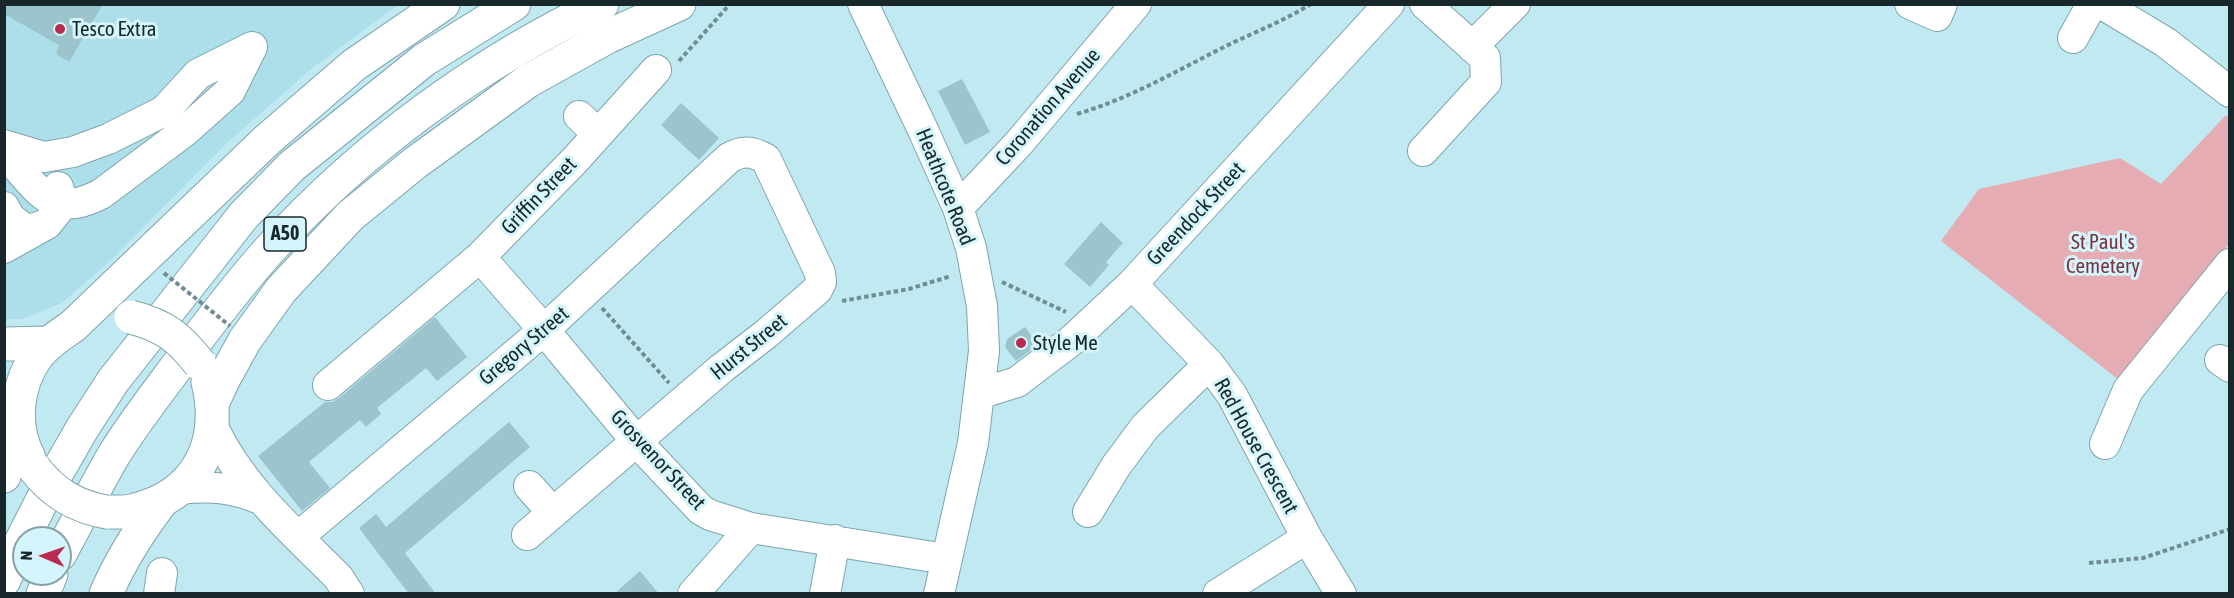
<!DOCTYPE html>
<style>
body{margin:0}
#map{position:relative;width:2234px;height:598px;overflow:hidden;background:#c0e9f2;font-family:"Asap Condensed",sans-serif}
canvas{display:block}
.frame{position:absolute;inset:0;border:6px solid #17272a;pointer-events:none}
.north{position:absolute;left:12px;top:526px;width:60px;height:60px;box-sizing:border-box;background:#d4f5fc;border:2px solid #88a3a8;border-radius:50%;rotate:272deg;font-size:16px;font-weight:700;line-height:24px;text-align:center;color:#17272a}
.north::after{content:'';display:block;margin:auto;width:21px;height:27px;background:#ba2a50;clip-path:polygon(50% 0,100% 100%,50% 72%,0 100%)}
</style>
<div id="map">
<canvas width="2234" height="598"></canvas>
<div class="frame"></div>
<div class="north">N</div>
</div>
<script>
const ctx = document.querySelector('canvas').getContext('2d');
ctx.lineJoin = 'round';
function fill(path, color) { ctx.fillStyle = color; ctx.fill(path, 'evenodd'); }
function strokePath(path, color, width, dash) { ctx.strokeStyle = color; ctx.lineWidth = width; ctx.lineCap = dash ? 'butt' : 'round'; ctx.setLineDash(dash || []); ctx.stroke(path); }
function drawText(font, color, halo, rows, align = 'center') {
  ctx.font = font + ' "Asap Condensed",sans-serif'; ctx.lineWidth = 6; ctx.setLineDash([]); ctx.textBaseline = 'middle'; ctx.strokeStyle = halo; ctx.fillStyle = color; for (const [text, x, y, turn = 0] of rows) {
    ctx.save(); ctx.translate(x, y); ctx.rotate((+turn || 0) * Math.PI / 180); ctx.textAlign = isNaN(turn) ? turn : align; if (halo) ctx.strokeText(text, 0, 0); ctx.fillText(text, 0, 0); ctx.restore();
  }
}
const built = new Path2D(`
 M5 5H398L311 69 227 143 111 260 62 303 22 319H5Z`);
const green = new Path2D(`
 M2226 115 2229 118V244L2119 380 1941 241 1979 189 2120 158 2161 184Z`);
const building = new Path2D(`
 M4 4H103L69 62 56 54 59 45 4 14Z
 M962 79 990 132 965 145 938 91Z
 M681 103 719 138 699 160 661 125Z
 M1101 222 1123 243 1106 262 1109 265 1090 287 1064 264Z
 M435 317 467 357 437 381 426 368 377 408 381 414 366 427 360 420 309 462 330 488 302 511 258 456 325 402H332L339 398Z
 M1025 327 1038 345 1016 361 1005 347 1007 339Z
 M509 422 530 447 405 553 436 594H409L359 528 376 514 386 527Z
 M640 571 659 594H614Z`);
const path = new Path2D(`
 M679 61 730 4
 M1077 114C1128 99 1173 73 1220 49 1250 34 1282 22 1311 4
 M1002 282 1066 312
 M842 301 909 289 951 276
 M602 308 669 383
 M2089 563 2143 558 2230 529`);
const minor = new Path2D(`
 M863 4 923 130 958 208 971 248 982 306 984 351 973 443 939 594
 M1910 4 1937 16 1942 4
 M2102 4 2165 42 2230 92
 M2073 38 2092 4
 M1472 47 1515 4
 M579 116 598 134
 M4 145 44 157 73 152 108 139 164 111 198 74 252 47
 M1423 151 1486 82 1485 58 1425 4
 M4 154C38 185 47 222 101 194L184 132 230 91 252 47
 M4 207 10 218 27 231 47 224
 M958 208 1019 143 1136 4
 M4 248 47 224 63 204 58 187
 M480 257 544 330 637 442 701 510 710 515 751 528 946 559
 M1132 284 1209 364 1232 395 1307 538 1341 594
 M2220 360 2230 367
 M328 385 480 257 575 160 656 70
 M979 394 1017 382 1071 341 1132 284 1389 4
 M213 427C241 487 292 531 338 577L349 594
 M2105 444 2128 390 2230 264
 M529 486 553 513
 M179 489C211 486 231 487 260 499
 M1088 512 1116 466 1145 427 1209 364
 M298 537 544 330 729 158C743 150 752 151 766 159L820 273 821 282 817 290 766 334 722 368 527 535
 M159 594 162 573
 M693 594 751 528
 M825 594 835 540
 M1218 594 1307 538`);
const major = new Path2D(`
 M4 344 49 343
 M213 402 223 380 245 340 281 290 350 216 415 163 528 81 607 37 679 4
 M29 458C12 426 16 385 37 356 47 343 60 335 73 326L267 140 354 65 443 4
 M107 512C116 512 126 513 135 510 197 495 223 443 208 382`);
const highway = new Path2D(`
 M4 476 19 431
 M60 554C77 522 94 490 112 458 133 423 159 391 183 358 211 321 239 283 271 248 363 147 478 63 602 4
 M4 580 21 542 51 483 82 429 113 381 244 215 292 166 424 60 514 4
 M43 594 51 574
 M106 594C121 559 139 531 162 501`);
const pathBridge = new Path2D(`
 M164 273 230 326`);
const majorBridge = new Path2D(`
 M131 317C165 326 179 337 200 364
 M34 468C53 493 76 507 107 512`);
const markers = [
 [60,29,6,"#ba2a50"],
 [1021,343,6,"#ba2a50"]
];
const shields = [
 [285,234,42]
];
const shieldNames = [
 ["A50",285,234]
];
const poiNames = [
 ["Tesco Extra",72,29],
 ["Style Me",1033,343]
];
const streetNames = [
 ["Coronation Avenue",1048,107,-49],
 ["Heathcote Road",945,187,68],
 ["Griffin Street",539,196,-46],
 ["Greendock Street",1196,214,-47],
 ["Gregory Street",524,346,-40],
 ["Hurst Street",749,347,-39],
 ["Red House Crescent",1256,446,61],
 ["Grosvenor Street",658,460,47]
];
const parkNames = [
 ["St Paul's",2103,242],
 ["Cemetery",2103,266]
];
fill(built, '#acdfea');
fill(green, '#e5adb3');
fill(building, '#9cc4cd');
strokePath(minor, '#7ea5ad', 32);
strokePath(major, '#7ea5ad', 35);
strokePath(highway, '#7ea5ad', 35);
strokePath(path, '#708d93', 4, [4.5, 3]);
strokePath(minor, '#fff', 30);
strokePath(major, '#fff', 33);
strokePath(highway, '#fff', 33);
strokePath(majorBridge, '#7ea5ad', 35, []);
strokePath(pathBridge, '#708d93', 4, [4.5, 3]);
strokePath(majorBridge, '#fff', 33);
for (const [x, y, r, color] of markers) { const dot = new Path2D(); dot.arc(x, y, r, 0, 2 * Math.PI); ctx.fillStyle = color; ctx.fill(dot); strokePath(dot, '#d4f5fc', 2); }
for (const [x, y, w] of shields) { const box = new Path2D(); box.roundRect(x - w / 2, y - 17, w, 34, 4.5); ctx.fillStyle = '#d4f5fc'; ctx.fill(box); strokePath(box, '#17272a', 1.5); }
drawText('bold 20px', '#17272a', null, shieldNames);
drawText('21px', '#17272a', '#d4f5fc', poiNames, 'left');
drawText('21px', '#17272a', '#d4f5fc', streetNames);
drawText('21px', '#7b3340', '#d4f5fc', parkNames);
</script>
